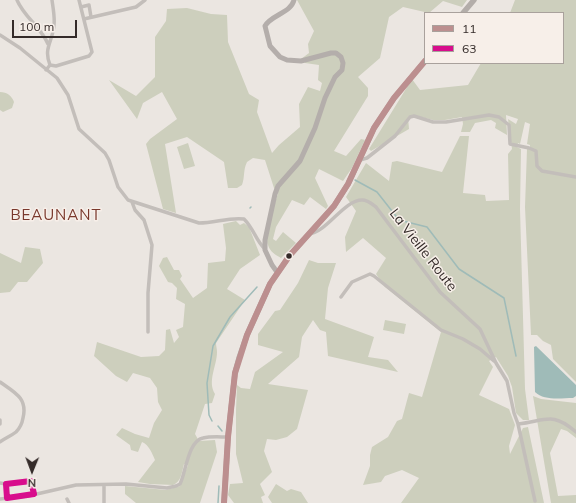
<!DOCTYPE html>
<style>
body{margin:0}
#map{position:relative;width:576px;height:503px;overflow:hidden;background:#ebe6e1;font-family:Mulish,sans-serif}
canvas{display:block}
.legend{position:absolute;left:424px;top:12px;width:140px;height:52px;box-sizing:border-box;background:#f7efe9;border:1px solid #a9a19c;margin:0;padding:5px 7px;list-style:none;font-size:12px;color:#342b29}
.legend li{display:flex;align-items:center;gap:8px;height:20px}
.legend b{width:20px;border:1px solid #a9a19c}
.north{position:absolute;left:12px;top:451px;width:40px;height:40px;-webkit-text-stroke:3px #f7efe9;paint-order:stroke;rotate:181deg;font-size:11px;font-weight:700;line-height:16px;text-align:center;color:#342b29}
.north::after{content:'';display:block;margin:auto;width:14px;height:18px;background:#342b29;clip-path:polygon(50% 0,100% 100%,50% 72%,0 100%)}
.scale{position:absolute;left:12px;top:20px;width:65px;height:18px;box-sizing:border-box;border:2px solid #342b29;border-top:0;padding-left:5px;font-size:12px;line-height:14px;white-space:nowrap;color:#342b29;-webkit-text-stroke:3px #f7efe9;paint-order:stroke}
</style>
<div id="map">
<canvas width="576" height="503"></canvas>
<ul class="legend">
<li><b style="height:5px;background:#bc8f8f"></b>11</li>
<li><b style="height:5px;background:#d80d8c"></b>63</li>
</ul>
<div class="north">N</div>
<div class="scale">100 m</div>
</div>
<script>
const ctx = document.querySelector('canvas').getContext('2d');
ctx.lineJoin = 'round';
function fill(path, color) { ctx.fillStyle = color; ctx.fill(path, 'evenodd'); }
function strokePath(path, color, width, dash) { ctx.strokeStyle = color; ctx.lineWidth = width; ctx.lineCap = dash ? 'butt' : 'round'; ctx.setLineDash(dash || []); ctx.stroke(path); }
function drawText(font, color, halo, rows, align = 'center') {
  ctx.font = font + ' Mulish,sans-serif'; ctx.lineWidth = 3; ctx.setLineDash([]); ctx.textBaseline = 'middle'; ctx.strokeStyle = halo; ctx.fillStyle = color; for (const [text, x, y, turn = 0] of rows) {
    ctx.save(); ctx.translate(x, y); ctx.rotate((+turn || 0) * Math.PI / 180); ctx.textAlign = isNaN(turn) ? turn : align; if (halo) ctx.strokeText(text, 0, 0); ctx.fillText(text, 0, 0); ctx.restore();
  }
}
const green = new Path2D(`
 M297 0H467L462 7 443 1 429 13 403 7 389 17 380 58 358 77 368 88V96L334 151 346 156 361 139 365 140 352 168 343 181 319 169 315 178 328 206 326 209 310 197 304 205 292 200 276 227 273 239 276 241 283 232 296 243 281 258C276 255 270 252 268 245 264 235 275 204 278 193L274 188 265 160 253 158 247 162C243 170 245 177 242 185L237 188H228L224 162 187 137 165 144 176 213 163 209 146 144 150 139 177 119 162 92 143 103 137 119 109 80 136 96 155 77V37L166 21 167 9 187 8 211 14 227 15 228 42 249 94 259 100 257 112 272 153 279 145 300 127 299 104 308 87 320 91 322 83 318 80 319 65 305 63 301 59 309 53 308 44 314 31Z
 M515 0H576V382L553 359 551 345 543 341 537 335H531L525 207 527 149H530V145L527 144 530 124 525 122 520 144 518 143 517 147 521 149 520 209 525 389 529 420H523L516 413 512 387 508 376 496 357 489 361 493 367 479 395 509 409 515 425 509 446 510 454 523 428 528 427 544 503H401L419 478 402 470 385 476 381 482 363 485 370 466V455L372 447 388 437 397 421 402 419 409 393 422 397 441 332 385 287 376 274 386 258 363 238 346 252 345 237 356 211 346 197 366 163 389 181 392 162 397 161 442 172 460 136H469L463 193 485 195 486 201 509 200 508 154 512 149 508 119 516 124 518 119 506 115 507 135 495 128 496 123 491 120 475 123 470 132H461L463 124 462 117 445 120H433L413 115 408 117 409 129 371 151 369 149 412 79 420 90 468 85 481 63H563V13H510Z
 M0 92C7 92 12 96 14 102L12 108 3 112 0 110Z
 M188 143 195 166 184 169 177 147Z
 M236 221 240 225 244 223 249 227 260 255 240 269 227 289 245 300 216 343C216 346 217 349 217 352 217 366 207 381 215 394L212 403 205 404 195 434 199 441 215 440 217 452 200 503H136L125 494V486L166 490 180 486 188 465 184 464C182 472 181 482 173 485L150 484 138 482 155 460C152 453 149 445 142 442L138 452 131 450 130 445 116 435 122 428 135 434 149 438 154 423 162 410 158 402 157 388 150 378 133 373 127 382 116 376 94 356 97 342 141 357 159 356 165 350 166 330 170 329 174 343 179 337 176 330 183 327 185 304 176 299 177 288 172 283 168 282 159 266 163 258 167 257 174 270H179L182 276 180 279 193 298 207 288 208 263 225 261 226 248 223 224Z
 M25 247 40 249 43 263 27 282H18L10 292 0 293V253L21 263Z
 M309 260 318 263H336L328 288 325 319 374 337 368 357 388 360 398 372 328 356 326 332 320 330 313 320 302 337 299 357 268 384 308 390 297 429 287 437 276 440 267 439 264 451 272 472 260 484 265 495 261 497 263 503H234L228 495 230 484 243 483 236 454V410L237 385 241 388 250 389 255 372 283 352 258 345V334L275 311 280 310 298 283Z
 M385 320 406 324 404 334 383 330Z
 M533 396 541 399 576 403V438L567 431 561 429 550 453 558 496 576 495V503H551Z
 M276 484 287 491 291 489 301 492 308 503H272L268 497Z`);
const water = new Path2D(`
 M536 346 576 385V396L573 398C561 398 544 401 535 392L534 347Z`);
const stream = new Path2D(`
 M355 180 377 192 399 220 427 227 459 269 504 298 516 356
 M250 208 251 207
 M212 421 209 415 207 383 213 346 230 317 257 287
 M218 426 222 431
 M218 503 219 486`);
const street = new Path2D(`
 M17 0C24 17 41 27 48 44
 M81 7 89 5 91 17
 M84 19 136 7 145 0
 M0 35 20 48 57 78 68 95 79 129 105 153 109 160 118 187 128 200 199 223C215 223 229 217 244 219 254 229 256 241 265 249
 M50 65C43 48 53 41 54 25 55 17 53 8 52 0
 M46 70 50 65 56 66 89 56 92 52 79 0
 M360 160 367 158 395 136 410 117 414 116 433 122H446L489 115 499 117 509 125 510 144 529 148 536 151 537 166 542 171 576 177
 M132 202 135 210 144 220 152 245 148 293V332
 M309 234C327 232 344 200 362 200 368 200 372 204 376 207L440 292 480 329 496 363 507 381 514 413 518 424 535 501
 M341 297 352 282 370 274 374 276 441 330 463 339 480 349 494 361
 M0 382C14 392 28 398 23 418 22 424 20 428 16 432 11 436 5 438 0 442
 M0 420V424
 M518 424C546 421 552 411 576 432
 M0 483 6 484 31 481 34 494
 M6 484 7 498
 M104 485V503
 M0 499 28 496 76 485 126 484 167 488 176 486 180 484C186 472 188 441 203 438 211 436 220 437 228 437
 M67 499 69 503`);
const secondary = new Path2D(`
 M277 272 272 265 265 250V240L275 194 278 186 300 161 315 128 325 98 335 77 342 70 343 63 341 57 336 53H331L301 61 287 60 280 57 270 46 265 26C271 15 291 13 294 0`);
const primary = new Path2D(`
 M463 13 474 0
 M224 503 228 437 235 373 239 358 247 335 270 284 290 255 334 206 348 184 374 128 394 98 425 61`);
const bus1 = new Path2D(`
 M224 503 228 437 235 373 247 335 270 284 290 255 334 206 348 184 374 128 394 98 425 61`);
const bus2 = new Path2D(`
 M31 481 34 494 7 498 6 484Z`);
const markers = [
 [289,256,3.5,"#342b29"]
];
const streetNames = [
 ["La Vieille Route",423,250,52]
];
const neighbourhoodNames = [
 ["BEAUNANT",56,215]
];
fill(green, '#cdcfbd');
fill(water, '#9fbbb8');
strokePath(stream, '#9fbbb8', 1.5);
strokePath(street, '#c3beba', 3.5);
strokePath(secondary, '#b4aeab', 5);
strokePath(primary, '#b3ada9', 5.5);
strokePath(bus1, '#bc8f8f', 6);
strokePath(bus2, '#d80d8c', 6);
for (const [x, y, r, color] of markers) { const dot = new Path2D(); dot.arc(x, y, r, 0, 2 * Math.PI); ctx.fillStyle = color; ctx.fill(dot); strokePath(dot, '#f7efe9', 1.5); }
drawText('14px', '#342b29', '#f7efe9', streetNames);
ctx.letterSpacing = '1px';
drawText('15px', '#79382c', '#f7efe9', neighbourhoodNames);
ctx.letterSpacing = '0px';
</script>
